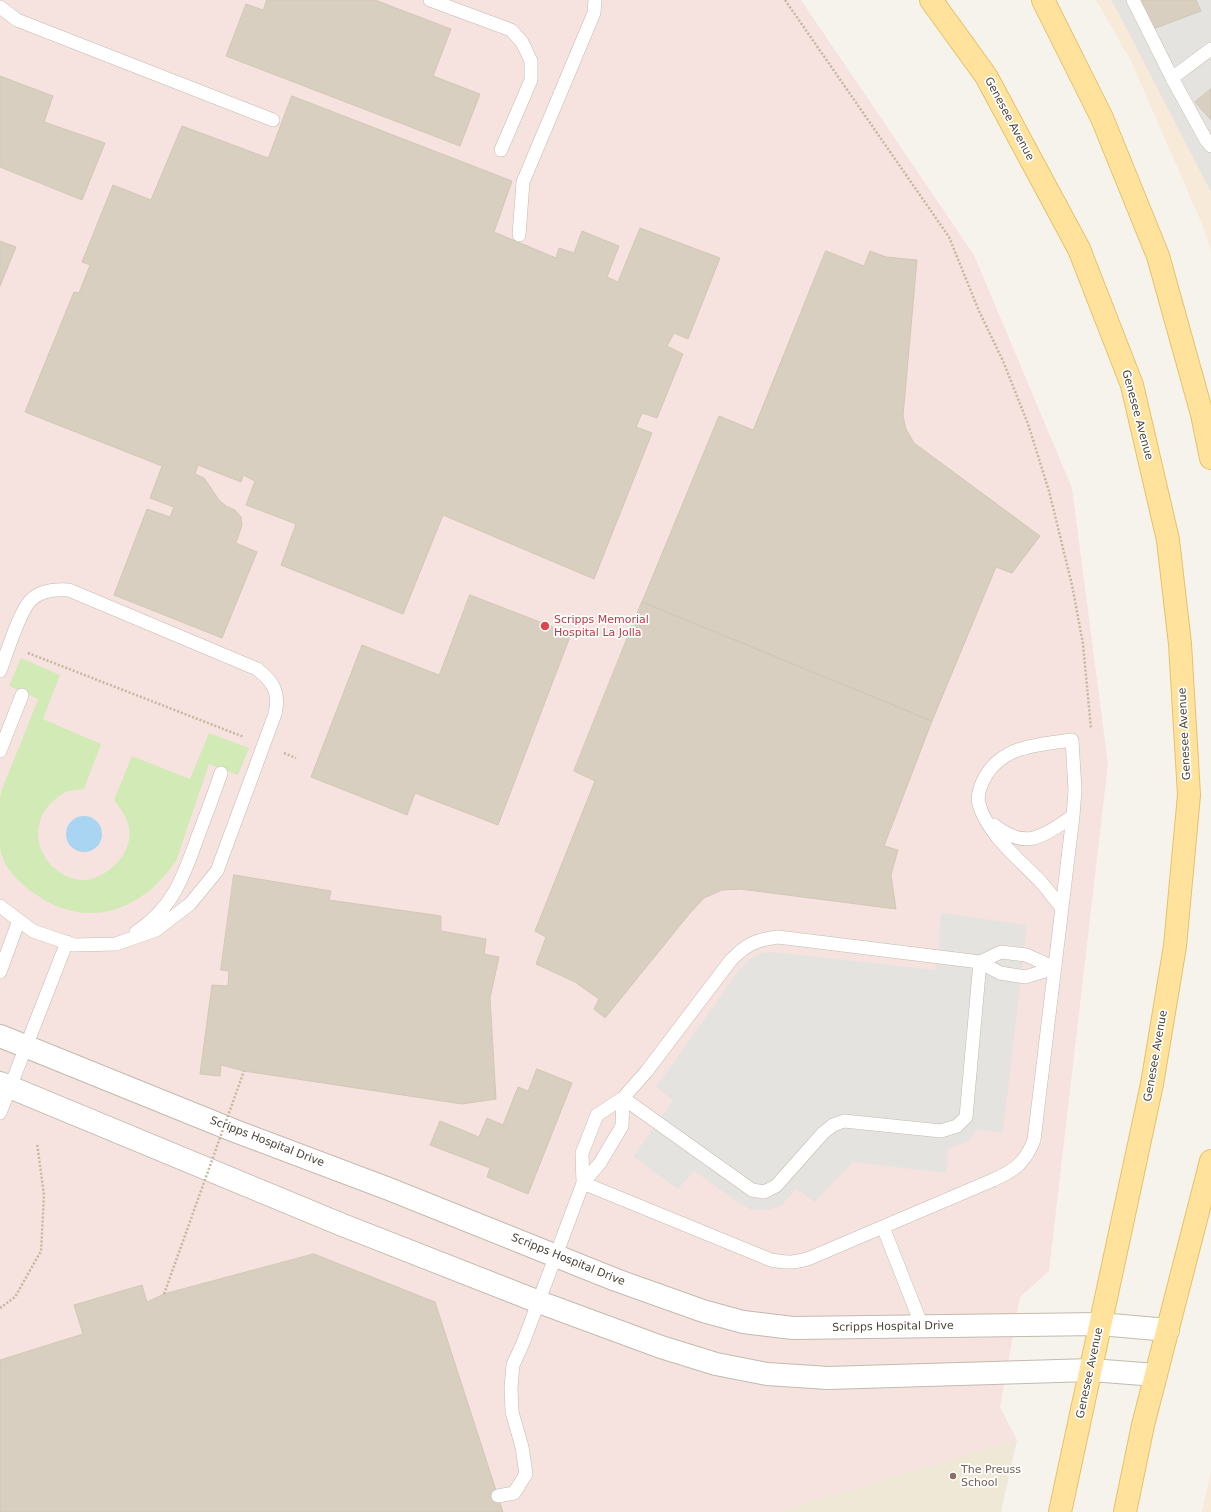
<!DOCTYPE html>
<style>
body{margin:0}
canvas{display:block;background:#f6f3ec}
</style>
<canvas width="1211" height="1512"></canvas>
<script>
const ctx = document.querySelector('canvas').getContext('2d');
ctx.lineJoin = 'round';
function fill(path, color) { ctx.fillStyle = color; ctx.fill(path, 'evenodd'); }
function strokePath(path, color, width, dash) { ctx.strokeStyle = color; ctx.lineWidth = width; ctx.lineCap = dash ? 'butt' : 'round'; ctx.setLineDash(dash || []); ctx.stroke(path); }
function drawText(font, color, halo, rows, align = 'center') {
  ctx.font = font + ' "DejaVu Sans",sans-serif'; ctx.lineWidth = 3.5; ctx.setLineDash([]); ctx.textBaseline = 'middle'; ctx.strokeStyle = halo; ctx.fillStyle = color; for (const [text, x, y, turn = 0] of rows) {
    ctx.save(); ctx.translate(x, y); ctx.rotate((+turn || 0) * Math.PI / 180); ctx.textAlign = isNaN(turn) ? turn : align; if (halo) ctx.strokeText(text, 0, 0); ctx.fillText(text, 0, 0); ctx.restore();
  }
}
const commercial = new Path2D(`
 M1096 0H1211V251L1202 224 1131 61Z
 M1211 1472V1512H1202Z`);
const education = new Path2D(`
 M1017 1440 1001 1512H778Z`);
const medical = new Path2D(`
 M0 0H801L974 255 1072 488 1108 764 1049 1271 1020 1297 1000 1407 1017 1440 778 1512H0Z`);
const green = new Path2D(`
 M21 658 60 675 43 719 101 744 84 789C79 790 73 790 69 791 57 795 45 807 41 818 30 846 52 878 82 880 85 881 88 879 91 879 113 873 133 851 129 827 127 817 120 808 114 800L132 756 190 779 209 733 249 748 238 775 209 764 176 861C142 911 87 931 35 894 20 884 6 870 1 853 0 847 0 838 0 831 0 820 0 809 0 798 1 788 7 778 10 769 20 746 29 722 38 699L9 686Z`);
const parking = new Path2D(`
 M1111 0H1211V192L1119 14Z
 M941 913 1027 925 1003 1133 977 1130 969 1141 948 1149 946 1173 853 1162 815 1202 796 1189 781 1206 767 1210H752L739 1203 694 1171 678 1189 633 1157 673 1100 656 1087 739 970 750 959 760 953 773 952 936 970Z`);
const water = new Path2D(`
 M66 834a18 18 0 1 1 36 0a18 18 0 1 1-36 0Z`);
const building = new Path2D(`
 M267 0H375L451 29 433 76 480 94 460 146 226 56 246 4 263 10Z
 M1140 0H1196L1201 11 1153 29Z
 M0 76 53 96 44 122 105 143 82 200 0 167Z
 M1211 89V120L1195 102Z
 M292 96 512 181 494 232 556 258 559 248 574 253 582 231 619 246 607 277 618 282 640 228 720 258 688 339 674 333 667 346 683 354 657 418 642 413 636 427 652 433 594 579 443 515 403 614 281 565 296 524 246 505 255 481 243 475 241 482 198 465 195 474 204 478 219 500 226 506 235 510 241 517 242 525 236 543 257 552 222 638 114 595 147 509 170 517 174 507 150 498 162 466 25 412 74 292 79 293 90 265 82 262 113 185 151 200 182 126 268 158Z
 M0 241 16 247 0 286Z
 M826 251 864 266 870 251 886 257 917 260 903 416 906 429 914 443 1040 536 1012 573 996 567 932 721 642 602 719 416 753 430Z
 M470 595 571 634 498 825 415 793 407 815 311 777 362 645 439 675Z
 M642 602 932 721 884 846 898 850 891 875 896 909 740 889 722 890 704 898 690 913 605 1018 594 1009 599 999 575 982 536 964 546 937 535 931 595 781 574 771Z
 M234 875 331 891 329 900 441 916V931L486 939 484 954 499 957 490 998 496 1099 462 1104 244 1071 221 1065 220 1076 200 1074 212 985 228 986 229 971 221 970Z
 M537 1069 572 1083 528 1194 487 1177 490 1168 430 1145 440 1121 479 1137 487 1118 503 1125 518 1087 528 1091Z
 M314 1254 435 1302 503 1512H0V1360L83 1334 74 1305 142 1285 147 1302 164 1294Z`);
const path = new Path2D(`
 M785 0 949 237 979 311 1003 361 1028 424 1049 491 1072 585 1083 644 1091 729
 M28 653 244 737
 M284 753 296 758
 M0 1308 15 1297 41 1251 44 1195 37 1143`);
const service = new Path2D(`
 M430 0 511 30 522 42 531 61V80L501 150
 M1133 0 1172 78 1206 140 1211 146
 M0 7 17 20 273 120
 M1172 78 1211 49
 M519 235 523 182 594 13 595 0
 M0 671C6 655 20 610 31 600 41 590 56 589 69 590L257 669C274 682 280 693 275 714L217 871 190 904 156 930 116 944 74 945 33 931 0 906
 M0 751 22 695
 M994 825C1026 851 1043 836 1073 816
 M136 932C173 909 184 875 198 836 206 815 214 794 221 773
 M980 962 966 1117 957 1126 941 1131 844 1121 833 1125 823 1133 776 1186 764 1192 752 1190 623 1098 646 1072 731 960C747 944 755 940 778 937L980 962 1000 973 1025 977 1055 968
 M980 962 1001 952 1026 955 1055 968
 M0 972 19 920
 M0 1113 67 942
 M583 1183 582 1153 597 1115 623 1098
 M583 1183 600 1163 622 1126 623 1098
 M883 1227 922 1326
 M498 1496 514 1493 526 1474 522 1447 512 1412 511 1388 513 1365 523 1343 583 1183 771 1260C787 1263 795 1263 810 1258L993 1180C1015 1170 1025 1163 1034 1140L1073 816 1075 790 1072 740C1038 745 1000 745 983 781 980 787 977 797 979 804 987 834 1020 860 1041 882 1048 890 1055 900 1062 908`);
const tertiary = new Path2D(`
 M0 1036 235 1131 389 1189 616 1280 703 1311 743 1322 793 1328 1100 1324 1168 1330
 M0 1083 340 1224 539 1302 661 1347 716 1364 767 1374 828 1378 1091 1370 1156 1375`);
const primary = new Path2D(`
 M931 0 986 76 1079 249 1132 385 1168 540 1180 644 1189 795 1175 946 1152 1084 1060 1512
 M1043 0 1102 118 1158 256 1202 414 1211 458
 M1125 1512 1143 1425 1211 1161`);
const pathBridge = new Path2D(`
 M164 1294 244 1071`);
const markers = [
 [545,626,5,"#e0444e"],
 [953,1476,4,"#8d6e63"]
];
const streetNames = [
 ["Genesee Avenue",1009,119,62],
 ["Genesee Avenue",1137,415,75],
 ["Genesee Avenue",1185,734,-93],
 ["Genesee Avenue",1156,1056,-80],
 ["Scripps Hospital Drive",267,1142,21],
 ["Scripps Hospital Drive",568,1260,22],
 ["Scripps Hospital Drive",893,1327,-1],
 ["Genesee Avenue",1090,1373,-78]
];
const healthNames = [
 ["Scripps Memorial",554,620],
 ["Hospital La Jolla",554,633]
];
const educationNames = [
 ["The Preuss",961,1470],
 ["School",961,1483]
];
fill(commercial, '#f7ead8');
fill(education, '#efe8d6');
fill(medical, '#f6e3e0');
fill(green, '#d2eab5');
fill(parking, '#e5e3e0');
fill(water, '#a9d4f2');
fill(building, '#d8cfc1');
strokePath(building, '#d3c7b4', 1);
strokePath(service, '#c2bbae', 14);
strokePath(tertiary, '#c2bbae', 24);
strokePath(primary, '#e6c16a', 24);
strokePath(path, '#c4b79f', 2.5, [2, 2]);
strokePath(service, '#fff', 13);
strokePath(tertiary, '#fff', 22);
strokePath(primary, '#ffe39c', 22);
strokePath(pathBridge, '#c4b79f', 2.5, [2, 2]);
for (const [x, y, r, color] of markers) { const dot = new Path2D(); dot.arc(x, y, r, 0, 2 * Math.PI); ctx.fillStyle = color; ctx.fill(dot); strokePath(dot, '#fff', 1.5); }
drawText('11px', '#4b4439', '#fff', streetNames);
drawText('11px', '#be3a42', '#fff', healthNames, 'left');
drawText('11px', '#785e54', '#fff', educationNames, 'left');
</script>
